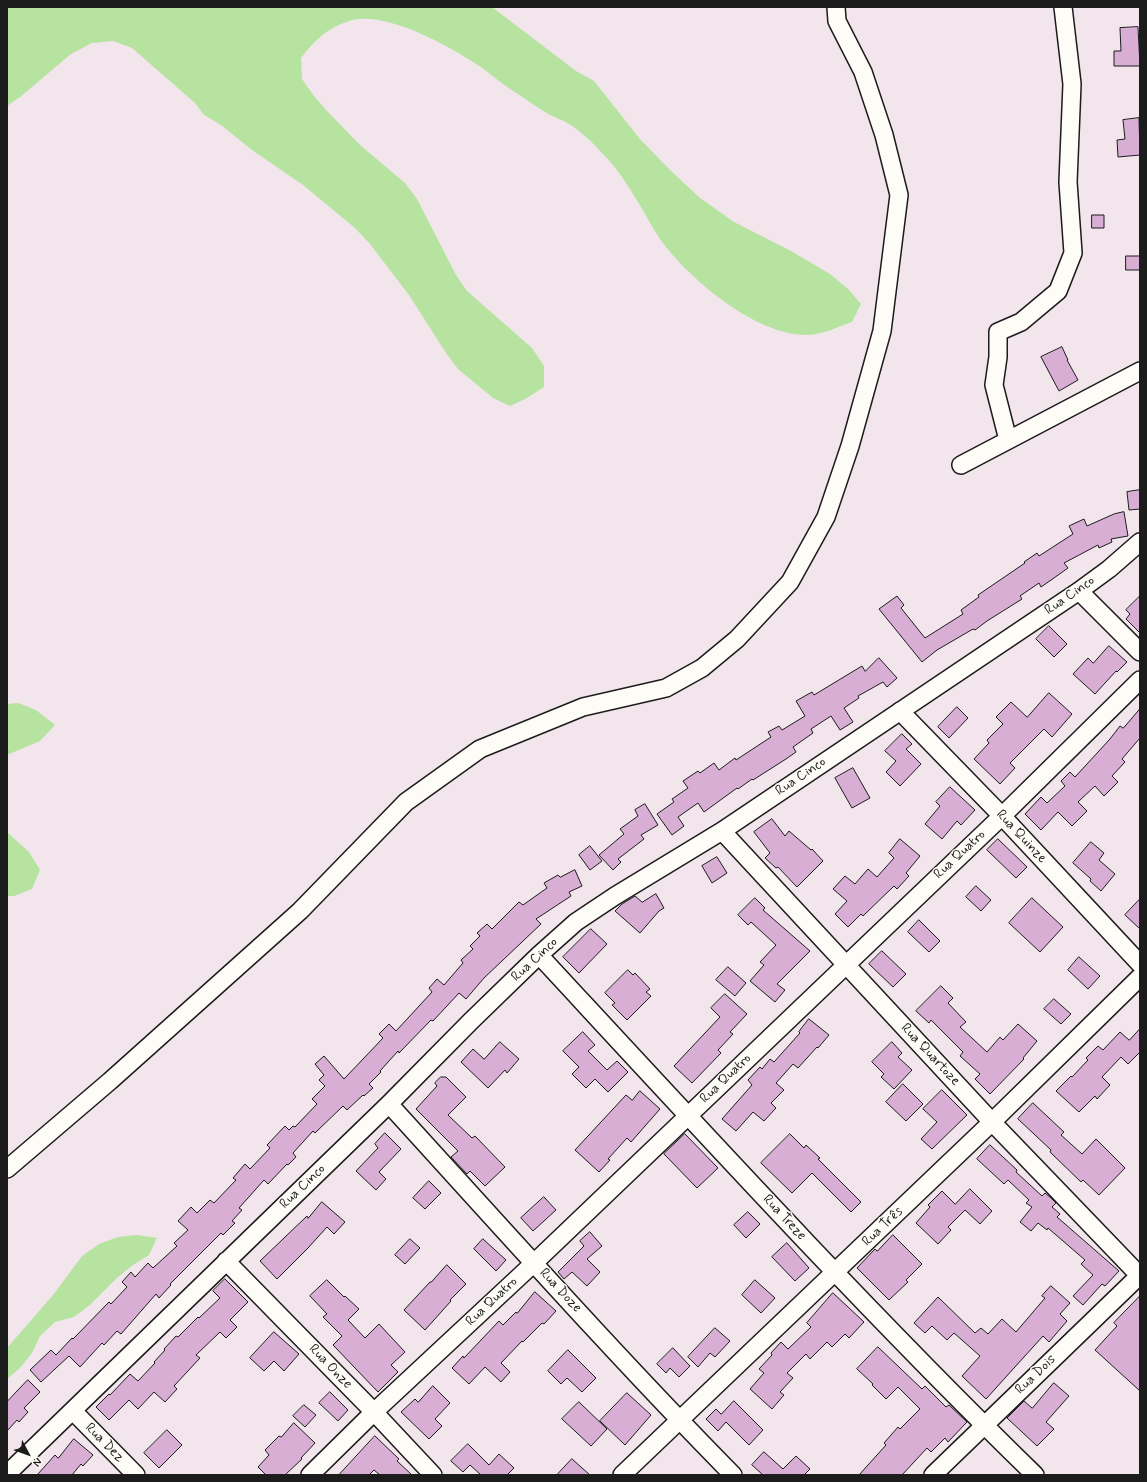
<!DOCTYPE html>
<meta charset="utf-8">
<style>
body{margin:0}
#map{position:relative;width:1147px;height:1482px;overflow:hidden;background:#f2e5ec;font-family:Mynerve,sans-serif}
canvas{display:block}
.frame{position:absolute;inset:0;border:8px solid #1c1c1c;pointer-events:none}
.north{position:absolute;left:8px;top:1434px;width:40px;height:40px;-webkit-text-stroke:3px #fdfcf7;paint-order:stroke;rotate:131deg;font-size:11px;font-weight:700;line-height:16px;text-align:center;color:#1c1c1c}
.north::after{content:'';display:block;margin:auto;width:14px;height:18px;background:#1c1c1c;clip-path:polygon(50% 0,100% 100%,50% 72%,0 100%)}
</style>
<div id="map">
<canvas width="1147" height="1482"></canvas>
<div class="frame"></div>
<div class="north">N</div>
</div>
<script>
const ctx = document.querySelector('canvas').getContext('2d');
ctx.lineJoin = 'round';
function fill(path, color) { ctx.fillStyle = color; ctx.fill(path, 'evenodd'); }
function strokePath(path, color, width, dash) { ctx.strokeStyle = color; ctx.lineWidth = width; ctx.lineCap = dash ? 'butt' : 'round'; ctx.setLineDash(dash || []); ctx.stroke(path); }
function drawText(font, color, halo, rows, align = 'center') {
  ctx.font = font + ' Mynerve,sans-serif'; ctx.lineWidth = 3; ctx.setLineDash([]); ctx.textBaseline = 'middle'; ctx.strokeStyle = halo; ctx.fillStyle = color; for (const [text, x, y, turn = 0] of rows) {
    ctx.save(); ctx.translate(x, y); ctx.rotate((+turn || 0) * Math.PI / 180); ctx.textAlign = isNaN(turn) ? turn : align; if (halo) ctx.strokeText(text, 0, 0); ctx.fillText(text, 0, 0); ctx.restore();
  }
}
const green = new Path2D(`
 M7 7H492L576 71 594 81 640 139 670 170 700 198 734 222 791 251 830 274 848 289 861 304 852 322C840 326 828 332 816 334 764 343 688 279 660 239 641 209 626 176 600 151 592 142 579 130 569 124 563 120 556 118 550 115 536 107 523 97 510 89 501 83 493 76 485 70 455 49 386 9 349 21 327 28 314 41 301 58L302 79 314 96 327 111 360 145 405 183 417 199 456 275 467 291 532 348 544 366V387L527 398 510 406 493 398 458 369 446 353 409 295 370 244 355 228 303 185 252 150 221 125 204 115 195 103 132 48 113 41 92 43 71 54 20 97 7 106Z
 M18 703 36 710 55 725 40 741 7 755V704Z
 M7 832 29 852 40 870 32 889 14 896H7Z
 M137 1235 157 1238 149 1255 133 1265 118 1277 90 1305 74 1317 55 1322 40 1336 32 1353 20 1368 7 1379V1348L53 1295 82 1256 99 1244 118 1237Z`);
const building = new Path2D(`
 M1138 27 1140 66H1114V51H1121L1120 28Z
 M1139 118 1140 155 1118 157 1117 140 1125 139 1123 120Z
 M1092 215H1104V228H1092Z
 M1126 256H1140V270H1126Z
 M1062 347 1068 360H1067L1078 380 1059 391 1041 357Z
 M1140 490V509L1129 510 1127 492Z
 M1124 512 1128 536 1111 539 1112 542 1099 548 1098 545 1064 563 1068 568 1054 578 1041 587 1039 583 1020 596 1022 599 987 621 975 630 973 629 937 650 922 662 879 609 897 596 904 605 901 608 925 638 963 614 961 610 979 597 978 595 1025 563 1024 562 1037 553 1039 556 1073 534 1069 526 1084 519 1087 526 1114 514Z
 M1140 596V633L1126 619 1130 614 1126 610Z
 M1049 626 1067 644 1054 657 1036 639Z
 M1109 646 1127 662 1117 672 1116 671 1095 694 1073 674 1088 658 1093 663Z
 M879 658 897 678 887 687 883 682 858 696 859 698 844 708 853 722 840 730 831 716 811 729 813 733 793 747 796 752 786 759 753 780 752 779 738 789 737 788 704 812 698 803 678 817 684 826 672 835 657 814 674 802 672 799 688 788 683 781 698 771 700 773 714 763 719 770 735 758 736 760 771 737 768 732 779 726 782 730 805 716 796 701 812 692 814 695 862 666 865 671Z
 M1049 693 1072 714 1052 737 1044 729 1010 763 1015 768 1000 784 974 759 989 743 987 740 1003 724 996 717 1011 702 1027 717Z
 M957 707 968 718 949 738 938 727Z
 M1140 709V738L1122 759 1125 762 1112 776 1118 782 1104 796 1095 786 1078 802 1087 811 1072 826 1058 812 1041 830 1025 814 1041 797 1047 803 1065 786 1061 781 1070 772 1075 777 1110 739 1120 726 1123 728Z
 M902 734 912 744 906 749 921 764 900 786 886 772 896 761 885 751Z
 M853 768 870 798 852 808 835 778Z
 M950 787 975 810 961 825 957 821 942 839 925 824 940 806 936 802Z
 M645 804 658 825 641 835 644 839 618 859 621 862 613 870 599 855 624 834 620 829 638 816 635 810Z
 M772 819 785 836 789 831 811 850 812 849 823 861 797 887 778 867 776 868 765 858 770 853 754 832Z
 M900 839 920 856 906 873 909 876 897 889 894 886 863 916 861 914 848 927 835 914 847 901 833 889 845 876 855 884 868 869 877 877 894 858 889 853Z
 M998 839 1027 867 1016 878 987 850Z
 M1091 842 1104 853 1099 860 1115 874 1101 891 1090 881 1091 879 1073 863Z
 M590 846 602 861 590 870 579 855Z
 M717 857 727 873 712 883 702 866Z
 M575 870 582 886 569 892 571 896 536 919 541 924 484 978 466 999 459 993 433 1021 431 1020 399 1053 398 1051 380 1071 381 1072 369 1084 373 1088 364 1096 363 1095 347 1110 343 1106 315 1133 313 1131 293 1153 296 1157 288 1165 287 1164 268 1184 264 1180 239 1208 242 1210 232 1221 235 1223 223 1235 221 1233 170 1284 171 1285 159 1298 156 1294 121 1334 117 1331 104 1345 102 1343 80 1367 69 1356 41 1382 30 1370 51 1350 56 1355 72 1338 73 1339 109 1302 111 1304 127 1287 122 1282 131 1272 135 1277 148 1263 153 1268 177 1246 174 1243 188 1230 178 1221 191 1207 197 1213 210 1200 214 1203 236 1180 233 1178 245 1164 250 1169 270 1148 267 1145 285 1126 289 1130 293 1126 295 1127 317 1104 312 1099 325 1086 319 1080 324 1075 315 1064 324 1056 344 1079 383 1038 379 1034 389 1024 396 1031 432 992 429 988 437 979 444 985 463 963 461 960 473 949 470 946 480 936 477 933 487 924 492 929 519 902 523 905 547 888 544 883 558 875 560 877Z
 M976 886 991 900 981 911 966 897Z
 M656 894 664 908 659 911 640 933 615 911 622 904 635 896 642 902Z
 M755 898 765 908 763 910 810 951 777 984 785 990 775 1002 750 981 764 965 760 962 776 945 751 922 748 925 738 915Z
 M1032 898 1063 927 1040 952 1009 923Z
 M1140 899V929L1125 915Z
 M919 920 940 941 929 952 908 932Z
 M591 929 607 944 579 973 563 957Z
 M882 951 906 974 893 987 869 964Z
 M1079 957 1100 976 1088 989 1068 970Z
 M728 967 746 983 735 996 716 980Z
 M628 970 633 975 635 973 650 989 646 992 651 996 627 1020 612 1005 615 1003 605 993Z
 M941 986 953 998 948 1003 966 1022 960 1027 987 1052 1000 1037 1003 1040 1018 1024 1037 1041 1023 1058 1024 1059 990 1094 975 1079 980 1074 960 1056 963 1052 931 1020 929 1023 916 1011Z
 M725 994 747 1014 730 1032 733 1034 718 1050 721 1053 692 1083 674 1066 720 1017 711 1008Z
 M1054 999 1071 1014 1061 1024 1044 1009Z
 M809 1019 829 1035 818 1048 817 1047 798 1068 793 1064 776 1083 784 1090 771 1103 776 1108 764 1121 753 1112 736 1131 722 1119 752 1085 748 1080 760 1067 762 1069 770 1059 774 1062 800 1033 799 1032Z
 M1140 1029V1052L1128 1064 1121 1057 1102 1077 1110 1085 1097 1099 1095 1096 1079 1112 1056 1091 1071 1076 1072 1077 1088 1060 1086 1058 1098 1046 1103 1050 1120 1032 1129 1040Z
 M583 1032 595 1045 588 1051 607 1070 617 1061 628 1072 608 1092 595 1079 586 1088 572 1074 579 1067 563 1051Z
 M500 1042 519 1059 507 1073 505 1070 488 1088 461 1062 473 1049 484 1059Z
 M892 1042 902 1053 898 1057 912 1070 894 1089 881 1077 884 1074 872 1062Z
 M441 1077H446L466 1097 448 1115 472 1138 475 1136 505 1167 485 1186 470 1171 467 1174 451 1157 458 1151 416 1109 437 1086 435 1083Z
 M903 1084 923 1104 906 1121 886 1102Z
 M942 1090 967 1115 932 1149 921 1139 937 1122 923 1109Z
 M640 1091 660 1109 631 1142 627 1138 608 1159 610 1160 599 1172 575 1150 626 1095 632 1100Z
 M1033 1103 1064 1132 1061 1135 1082 1154 1096 1139 1125 1168 1099 1195 1083 1180 1081 1182 1050 1152 1051 1150 1018 1119Z
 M385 1133 401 1149 379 1172 386 1179 376 1190 356 1171 378 1148 375 1144Z
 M685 1134 718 1168 697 1188 664 1154Z
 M790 1134 804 1148 806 1145 820 1158 818 1159 861 1202 851 1212 812 1173 792 1193 761 1163Z
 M990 1145 1017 1170 1016 1172 1042 1196 1045 1193 1051 1198 1056 1203 1052 1207 1060 1214 1057 1217 1119 1271 1105 1286 1102 1284 1083 1305 1073 1296 1093 1275 1081 1264 1085 1260 1048 1228 1047 1230 1038 1223 1031 1231 1020 1222 1032 1207 1026 1203 1029 1200 1008 1180 1004 1184 977 1159Z
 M429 1181 441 1193 425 1209 413 1198Z
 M970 1189 992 1211 980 1224 965 1210 948 1227 951 1230 938 1244 916 1223 930 1207 928 1205 942 1191 955 1204Z
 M544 1197 556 1210 533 1231 521 1218Z
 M322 1202 345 1222 334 1234 327 1227 308 1248 277 1279 260 1261 307 1216 308 1218Z
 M748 1212 760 1224 746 1238 734 1225Z
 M590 1232 602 1246 587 1259 600 1272 587 1286 572 1272 564 1279 558 1272 584 1246 580 1241Z
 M893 1235 922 1264 906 1280 908 1282 889 1300 857 1268 875 1249 877 1251Z
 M410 1239 420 1248 405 1264 395 1255Z
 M483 1239 506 1260 496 1271 474 1249Z
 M787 1243 809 1268 795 1281 772 1257Z
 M447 1265 466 1284 450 1300 451 1301 425 1330 404 1310 430 1282H431Z
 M225 1279 248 1302 230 1320 237 1327 226 1338 220 1332 196 1355 200 1358 174 1386 177 1389 165 1402 154 1392 138 1409 129 1400 109 1420 96 1407 109 1394 110 1395 130 1374 138 1381 155 1363 154 1362 165 1350 164 1349 176 1336 178 1337 198 1317 199 1318 220 1298 213 1291Z
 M327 1280 344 1297 345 1296 359 1309 348 1320 365 1338 379 1324 405 1352 391 1365 398 1372 378 1392 333 1345 342 1336 323 1317 327 1314 310 1296Z
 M755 1280 775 1298 761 1313 742 1295Z
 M1051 1286 1070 1303 1060 1314 1067 1321 1049 1342 1043 1336 986 1399 962 1376 980 1356 954 1333 947 1340 932 1326 925 1333 914 1323 938 1297 975 1333 981 1328 988 1334 1002 1319 1016 1332 1045 1298 1042 1296Z
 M535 1292 556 1311 544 1324 542 1323 523 1342 522 1341 501 1363 510 1372 501 1382 485 1367 469 1384 452 1368 463 1356 464 1358 499 1321 503 1325 516 1312 517 1313Z
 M833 1293 864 1322 849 1338 845 1334 832 1347 827 1342 810 1359 806 1354 787 1373 793 1378 780 1392 784 1395 772 1409 750 1389 764 1373 759 1369 772 1355 771 1353 781 1342 788 1349 811 1327 807 1323Z
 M1140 1296V1391L1095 1350 1117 1326 1114 1323Z
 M715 1328 730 1341 715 1357 710 1353 698 1367 688 1357Z
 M274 1332 299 1354 284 1371 274 1361 264 1371 250 1358Z
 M878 1347 922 1389 925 1386 946 1407 949 1405 967 1422 948 1442 945 1438 931 1452 927 1448 902 1475H859L886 1445 884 1443 898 1427 900 1429 920 1409 898 1387 886 1399 872 1385 873 1384 857 1369Z
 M673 1348 690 1366 679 1377 670 1368 666 1373 657 1364Z
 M568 1350 596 1378 582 1392 567 1378 561 1384 548 1371Z
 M28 1380 40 1392 24 1408 28 1412 19 1422 17 1420 7 1431V1402Z
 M1054 1383 1069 1396 1046 1422 1054 1429 1037 1446 1007 1418 1024 1401 1032 1408Z
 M433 1386 450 1403 435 1419 442 1426 429 1439 401 1412 415 1399 418 1402Z
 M330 1392 348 1410 338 1421 319 1403Z
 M627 1393 651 1415 625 1445 600 1421Z
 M734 1401 763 1430 749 1445 726 1422 718 1431 706 1419 716 1409 721 1414Z
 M579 1402 607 1429 591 1446 562 1419Z
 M304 1405 316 1415 305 1427 293 1416Z
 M294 1423 315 1443 301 1458 302 1459 285 1475H266L258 1467 269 1455 265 1450 279 1436 281 1437Z
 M167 1430 182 1445 159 1468 144 1453Z
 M375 1436 399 1459 397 1461 412 1475H380L374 1470 369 1475H339Z
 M74 1439 93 1455 83 1466 81 1464 72 1475H37L55 1455 58 1458Z
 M468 1444 489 1465 499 1454 514 1468 507 1475H481L470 1465 463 1472 451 1461Z
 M764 1452 783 1469 796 1456 810 1469 804 1475H763L752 1465Z
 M572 1459 590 1475H557Z`);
const street = new Path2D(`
 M1008 440 994 385 998 357V332L1021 322 1058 291 1073 253 1068 182 1072 84 1063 7
 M961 465 1140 371
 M1079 591 1140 652
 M900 711 1002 816 1140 964
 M722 831 992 1122 1140 1276
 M539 955C702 1131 864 1308 1035 1475
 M389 1104C503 1229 615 1355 733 1475
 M7 1169 110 1081 300 911 406 802 480 749 583 707 666 688 702 668 737 639 790 582 826 517 850 446 882 331 899 195 884 135 863 72 837 21 836 7
 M226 1261 374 1412 433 1475
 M73 1411 136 1475
 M7 1474 389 1104 471 1021 539 955 576 922 615 896 722 831 1079 591 1109 569 1140 542
 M310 1475 374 1412 534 1263 1002 816 1140 680
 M622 1475 992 1122 1140 977
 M933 1475 1140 1275`);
const streetNames = [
 ["Rua Cinco",1070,596,-35],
 ["Rua Cinco",801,777,-34],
 ["Rua Quinze",1021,837,47],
 ["Rua Quatro",960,855,-43],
 ["Rua Cinco",535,960,-43],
 ["Rua Quartoze",930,1055,47],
 ["Rua Quatro",726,1079,-44],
 ["Rua Cinco",303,1187,-44],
 ["Rua Treze",784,1218,47],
 ["Rua Três",883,1227,-44],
 ["Rua Doze",560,1291,47],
 ["Rua Quatro",492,1302,-43],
 ["Rua Onze",330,1367,46],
 ["Rua Dois",1036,1375,-44],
 ["Rua Dez",104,1443,45]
];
fill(green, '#b7e3a1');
fill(building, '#d8aed4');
strokePath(building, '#1c1c1c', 1);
strokePath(street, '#1c1c1c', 20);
strokePath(street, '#fdfcf7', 17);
drawText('14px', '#1c1c1c', '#fdfcf7', streetNames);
</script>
